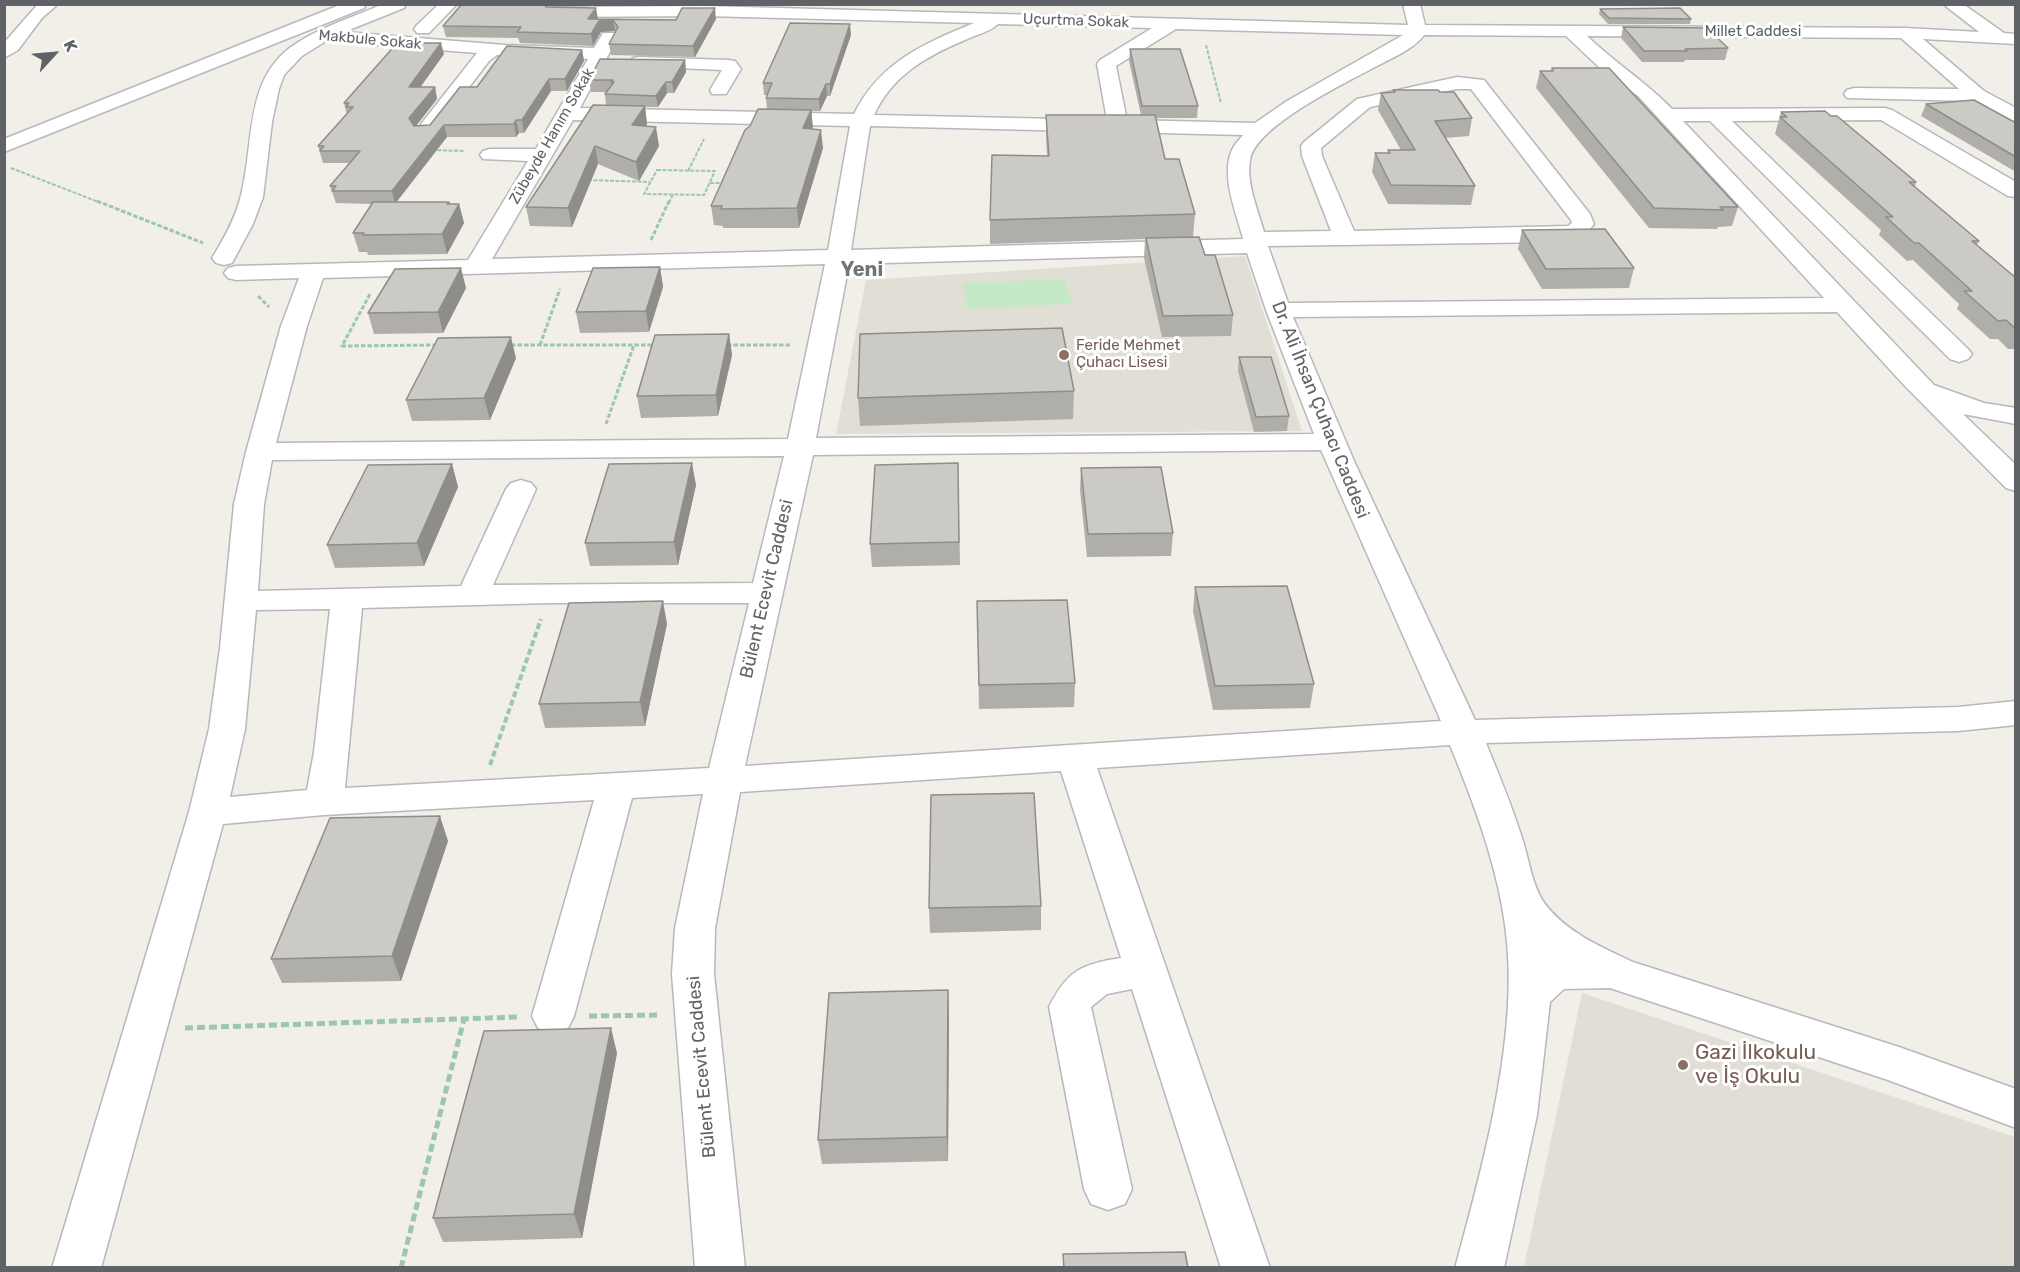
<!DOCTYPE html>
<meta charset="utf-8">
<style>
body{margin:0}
#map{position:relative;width:2020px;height:1272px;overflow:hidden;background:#f1efe8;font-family:Rubik,sans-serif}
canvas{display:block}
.frame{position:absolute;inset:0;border:6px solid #5f6368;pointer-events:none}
.north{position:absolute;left:24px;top:24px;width:60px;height:60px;-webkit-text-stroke:4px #fff;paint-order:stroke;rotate:64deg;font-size:16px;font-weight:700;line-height:24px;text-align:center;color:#5f6368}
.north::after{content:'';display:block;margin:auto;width:21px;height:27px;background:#5f6368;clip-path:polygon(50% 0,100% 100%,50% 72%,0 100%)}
</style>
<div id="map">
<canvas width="2020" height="1272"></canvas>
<div class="frame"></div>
<div class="north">K</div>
</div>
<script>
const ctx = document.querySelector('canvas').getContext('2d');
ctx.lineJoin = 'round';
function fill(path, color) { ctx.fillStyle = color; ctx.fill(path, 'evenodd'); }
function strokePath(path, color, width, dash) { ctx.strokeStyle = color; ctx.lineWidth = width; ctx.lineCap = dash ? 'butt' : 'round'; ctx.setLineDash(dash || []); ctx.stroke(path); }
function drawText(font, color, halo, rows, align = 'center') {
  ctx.font = font + ' Rubik,sans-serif'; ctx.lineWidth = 6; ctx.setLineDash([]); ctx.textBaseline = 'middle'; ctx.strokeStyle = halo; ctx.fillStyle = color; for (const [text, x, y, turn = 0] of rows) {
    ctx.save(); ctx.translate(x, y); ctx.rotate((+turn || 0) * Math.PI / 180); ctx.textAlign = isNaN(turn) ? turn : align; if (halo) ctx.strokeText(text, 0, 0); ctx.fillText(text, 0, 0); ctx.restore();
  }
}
const education = new Path2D(`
 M1245 256 1302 431 836 434 866 280Z
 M1582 993 2015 1137V1267H1524Z`);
const green = new Path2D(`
 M1065 279 1072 304 967 309 962 283Z`);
const pathFar3 = new Path2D(`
 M1206 45 1221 103
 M432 150 464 151
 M11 168 101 203
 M657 170 715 171 704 195 644 194Z
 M688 171 704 139
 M588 180 650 182
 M710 183H724
 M669 203 673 194`);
const pathFar2 = new Path2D(`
 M97 201 203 243
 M651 240 669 201
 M370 294 342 346 437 345
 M258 296 269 307
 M511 345H656
 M540 345 560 289
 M727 345H791
 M606 424 634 345`);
const pathFar1 = new Path2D(`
 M490 765 541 619`);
const path = new Path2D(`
 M589 1016 660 1015
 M185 1028 519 1017
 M401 1268 464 1019`);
const minor = new Path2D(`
 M38 4H58L42 18 18 50 4 58V43Z
 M342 4H366L364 8 4 152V139Z
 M383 4H406L404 8 344 32 505 45 594 48 603 33H615L618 37 580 108 854 114C880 62 923 44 974 23L705 16 554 17 548 16 546 12 548 8 554 7 705 6 1408 25 1403 4H1420L1425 25 1905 28 1979 32 1943 4H1963L2004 33 2016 34V44L1923 39 1984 91 2016 108V122L1973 101 1847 98 1844 94 1847 90 1854 88 1959 89 1901 38 1587 36C1614 62 1646 82 1672 109L1885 108 1892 110 2016 182V197L2008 196 1881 120 1732 121 1968 349 1972 354 1968 359 1959 362 1950 359 1710 121H1683L1934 385 1984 403 2016 408V424L1963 414 2016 465V491L2006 488 1904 385 1837 312 1293 317 1354 461 1475 720 1958 707 2016 701V725L1958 731 1486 743C1499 775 1512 806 1522 838 1529 859 1532 886 1545 904 1566 932 1601 947 1633 962L1899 1047 2016 1089V1128L1888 1080 1610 988 1564 989 1550 1002 1537 1115 1504 1268H1455C1481 1173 1514 1053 1508 955 1504 883 1477 811 1450 745L1097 768 1270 1268H1221L1132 989 1107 994 1091 1007 1132 1189 1125 1204 1108 1210 1091 1204 1084 1189 1049 1007C1067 971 1081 964 1121 958L1061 771 740 792 715 928 714 974 745 1268H695L672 974 675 928 703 794 632 798 574 1016 568 1028 553 1033 538 1028 532 1016 594 800 324 815 223 824 101 1268H52L189 812 209 729 220 648 234 504 246 452 281 326 299 278 236 280 228 278 224 273 228 268 236 266 468 260 528 161 483 159 480 155 483 151 490 149H536L588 59 497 55 489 61 438 128H424L421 124 477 53 326 41 302 56 284 75 279 89 272 122 263 197 253 224 232 263 224 265 216 263 212 258C225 237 237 215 242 191 254 141 245 81 291 47 319 27 352 18 383 4ZM998 24 1152 28 1100 60 1097 64 1107 120 874 115C892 76 926 56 965 40 975 35 990 32 998 24ZM1176 29 1403 35 1287 101 1255 123 1127 120 1116 66ZM1424 35 1566 36 1601 69 1638 96 1824 298 1288 303 1268 246 1556 242 1583 237 1594 224 1590 214 1484 80 1457 77 1357 99 1304 142 1301 146 1302 156 1331 231 1264 232C1258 210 1246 183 1250 160 1255 126 1347 82 1377 66 1392 58 1414 49 1424 35ZM1457 89H1471L1571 220 1572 223 1568 226 1354 231 1322 156 1321 148 1370 107ZM573 120 850 126 828 250 492 259ZM870 126 1243 135C1239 140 1234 145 1232 150 1220 176 1237 214 1243 239L851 250ZM1247 253 1266 310 1314 434 816 438 849 264ZM825 264 788 439 276 443 307 326 323 278ZM1321 450 1441 721 745 766 813 455ZM784 456 753 583 493 585 536 489 531 483 521 480 511 483 506 489 461 586 258 591 264 504 272 460ZM551 603H749L709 768 345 788 362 608ZM330 609 314 752 307 790 230 797 245 729 256 610Z
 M439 4H457L429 33H417L414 29 417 25Z
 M639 57 729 60 735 61 741 69 726 94H712L710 90 722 70 633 66 630 62 633 58Z`);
const wall = new Path2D(`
 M462 4H603L548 6 547 7 598 19 676 20 716 19 695 57 611 55 609 44 616 32 615 31 601 32 593 46 520 43 518 38 446 37 443 26Z
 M1600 9 1691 19 1690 24H1608L1599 14Z
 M1623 27 1728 48 1725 60H1685L1684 62H1642L1621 38Z
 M851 35 830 96H827L820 111H812V129L823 148 799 228H723V226L714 225 711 206 750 126 767 109 766 98 767 95H764L763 83Z
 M1130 49 1198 106 1197 118H1156L1165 159 1195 214 1193 237 1205 255 1233 315 1231 336 1162 337 1144 258 1145 239 990 244V220L1047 156 1046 137V115H1141L1129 61Z
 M582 50 584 61 567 91H551L524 133H519L516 137H447L396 202H449L450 204H459L464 223 447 254 368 255 367 252H359L353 233 372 204 336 203 330 186 349 163H323L318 146 347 115 344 103 444 54 420 87H435L437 99 416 126 430 125 477 87Z
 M685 60 686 72 674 93H667L658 107H645L647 124 646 126 659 146 639 181 598 164 572 227 530 226 526 207 606 105 605 94 606 92H591L589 80Z
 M1552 68 1738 207 1732 226 1718 227 1717 229 1649 228 1536 88 1540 71H1551Z
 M1393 90 1440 92 1472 118 1469 136 1445 138 1475 186 1471 205 1388 204 1372 172 1375 153H1388V150H1401L1378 110 1381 93H1393Z
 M1926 104 2016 123V172L1921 116Z
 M1781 112 1916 182 1915 187 1979 241 1977 245 2016 278V349H2008L1998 339H1990L1957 309 1959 304 1913 260 1907 261 1879 235 1881 230 1775 134Z
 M1522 230 1634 268 1629 288 1542 289 1518 249Z
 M660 267 663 287 649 332 580 333 576 312Z
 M466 288 443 333 374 334 368 313Z
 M729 334 732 355 718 416 641 418 637 396Z
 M1239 357 1289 416 1287 431 1254 432 1238 371Z
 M516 358 490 420 412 421 406 400Z
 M1074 391 1073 419 860 426 858 398Z
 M958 463 960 565 872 567 870 544Z
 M452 464 458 487 424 566 335 568 327 545Z
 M1081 468 1173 533 1171 556 1087 557 1080 490Z
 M696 485 678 565 590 566 585 543Z
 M1195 587 1314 684 1310 708 1213 710 1193 611Z
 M977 601 1075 683 1074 707 979 709Z
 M667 624 645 726 545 728 539 704Z
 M448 841 401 981 282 983 271 959Z
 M1041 906V930L930 933 929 908Z
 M948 990 949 1015 948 1161 822 1164 818 1140Z
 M617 1053 582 1238 443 1242 433 1218Z`);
const shadedWall = new Path2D(`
 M596 8 598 19H588Z
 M715 8 716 19 695 57 693 46Z
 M613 20 615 31 601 32 593 46 591 34 599 21Z
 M850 24 851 35 830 96V84Z
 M441 43 444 54 412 99 409 87Z
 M582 50 584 61 567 91 565 79Z
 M685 60 686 72 674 93 672 82Z
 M549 79 551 91 524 133 522 120Z
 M666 82 667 93 658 107 656 96Z
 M826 84 827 96 820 111 819 99Z
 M435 87 437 99 412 131 409 118Z
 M645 106 647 124 635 143 632 125Z
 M811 110 813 127 805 146 803 128Z
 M516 120 519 133 516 137 514 124Z
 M444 125 447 137 395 204 392 191Z
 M656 127 659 146 639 181 636 162Z
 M821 130 823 148 799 228 797 208Z
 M595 146 598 164 572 227 568 208Z
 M449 202 452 216 459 204 464 223 447 254 442 234 447 204Z
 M660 267 663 287 649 332 646 311Z
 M461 268 466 288 443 333 438 312Z
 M729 334 732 355 718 416 716 395Z
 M511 337 516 358 490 420 484 398Z
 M692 463 696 485 678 565 674 542Z
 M452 464 458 487 424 566 417 543Z
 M663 601 667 624 645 726 640 702Z
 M440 816 448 841 401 981 392 956Z
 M948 990 949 1015 948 1161 947 1137Z
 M611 1028 617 1053 582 1238 574 1214Z`);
const building = new Path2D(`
 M462 4H544L546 7 596 8 588 19 676 20 682 8H715L693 46 609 44 618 27 613 20 599 21 591 34 517 32 521 27 443 26Z
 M1680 8 1691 19 1609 18 1600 9Z
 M790 23 850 24 830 84H826L819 99 766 98 772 83H763Z
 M1623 27 1707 28 1728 48 1685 49 1687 51H1644Z
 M397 43H441L409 87H435L409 118 414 126 430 125 460 87H477L507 46 582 50 565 79H549L522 120H516L514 124 444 125 392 191H332L336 186H330L360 151H320L324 146H318L353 107H346L349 103H344Z
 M1130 49H1180L1198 106H1142Z
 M600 59 685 60 672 82H666L656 96 605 94 614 82H611L613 80H589Z
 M1552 68H1609L1738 207H1720L1723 210 1654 208 1540 71H1553Z
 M1393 90H1438L1440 92H1454L1472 118 1435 121 1475 186 1391 185 1375 153H1390L1388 150H1415L1381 93 1395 92Z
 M1974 100 2016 123V157L1926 104Z
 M593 105 645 106 632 125 656 127 636 162 595 146 568 208 526 207Z
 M758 109 811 110 803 128 821 130 797 208 721 209 722 206H711L745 130 750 126Z
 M1825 111 1831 116H1837L1916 182H1909L1979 241H1972L2016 278V329L2006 320 1998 321 1964 291H1972L1919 243H1914L1886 217H1893L1780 117H1787L1781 112Z
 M1046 115H1155L1165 159H1179L1195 214 990 220 992 155 1049 156Z
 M373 202H449L447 204H459L442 234 363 235 364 233H353Z
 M1605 229 1634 268 1546 269 1522 230Z
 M1199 237 1205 255H1215L1233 315 1163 316 1146 238Z
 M660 267 646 311 576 312 593 268Z
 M461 268 438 312 368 313 395 269Z
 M1062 328 1074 391 858 398 860 334Z
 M729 334 716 395 637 396 655 335Z
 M511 337 484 398 406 400 438 338Z
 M1239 357H1271L1289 416 1256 417Z
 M692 463 674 542 585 543 609 464Z
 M958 463 959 542 870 544 875 465Z
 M452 464 417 543 327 545 368 465Z
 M1161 467 1173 533 1088 534 1081 468Z
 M1287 586 1314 684 1215 686 1195 587Z
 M1067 600 1075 683 979 685 977 601Z
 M663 601 640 702 539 704 569 603Z
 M1034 793 1041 906 929 908 931 795Z
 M440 816 392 956 271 959 330 818Z
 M948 990 947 1137 818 1140 829 993Z
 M611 1028 574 1214 433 1218 484 1031Z
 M1185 1252 1188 1268H1064L1063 1254Z`);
const markers = [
 [1064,355,6,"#8d6e63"],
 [1683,1065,6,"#8d6e63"]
];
const farStreetnames = [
 ["Uçurtma Sokak",1076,21,2],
 ["Millet Caddesi",1753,32],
 ["Makbule Sokak",370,40,5],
 ["Zübeyde Hanım Sokak",552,136,-60]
];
const farEducationnames = [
 ["Feride Mehmet",1076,346],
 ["Çuhacı Lisesi",1076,363]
];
const streetNames = [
 ["Dr. Ali İhsan Çuhacı Caddesi",1320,410,68],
 ["Bülent Ecevit Caddesi",767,589,-77],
 ["Bülent Ecevit Caddesi",702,1067,-95]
];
const farDistrictnames = [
 ["Yeni",862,270]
];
const nearEducationnames = [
 ["Gazi İlkokulu",1695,1053],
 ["ve İş Okulu",1695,1077]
];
fill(education, '#e1ded6');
fill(green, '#c5e8c5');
strokePath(minor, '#b5b8bc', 3);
strokePath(pathFar3, '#9cc7a9', 2, [4, 1.5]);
strokePath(pathFar2, '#9cc7a9', 3, [4.5, 2]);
strokePath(pathFar1, '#9cc7a9', 4, [6, 3]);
strokePath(path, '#9cc7a9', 5, [8, 4]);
fill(minor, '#fff');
fill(wall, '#afaea9');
fill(shadedWall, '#8f8d8a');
fill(building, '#cccac5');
strokePath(building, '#8f8d8a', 1.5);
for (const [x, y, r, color] of markers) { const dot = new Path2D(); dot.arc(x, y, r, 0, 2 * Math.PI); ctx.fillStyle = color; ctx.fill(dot); strokePath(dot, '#fff', 2); }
drawText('15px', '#5f6368', '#fff', farStreetnames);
drawText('15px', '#785e54', '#fff', farEducationnames, 'left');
drawText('18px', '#5f6368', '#fff', streetNames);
drawText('bold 20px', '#70757a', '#fff', farDistrictnames);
drawText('21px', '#785e54', '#fff', nearEducationnames, 'left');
</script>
